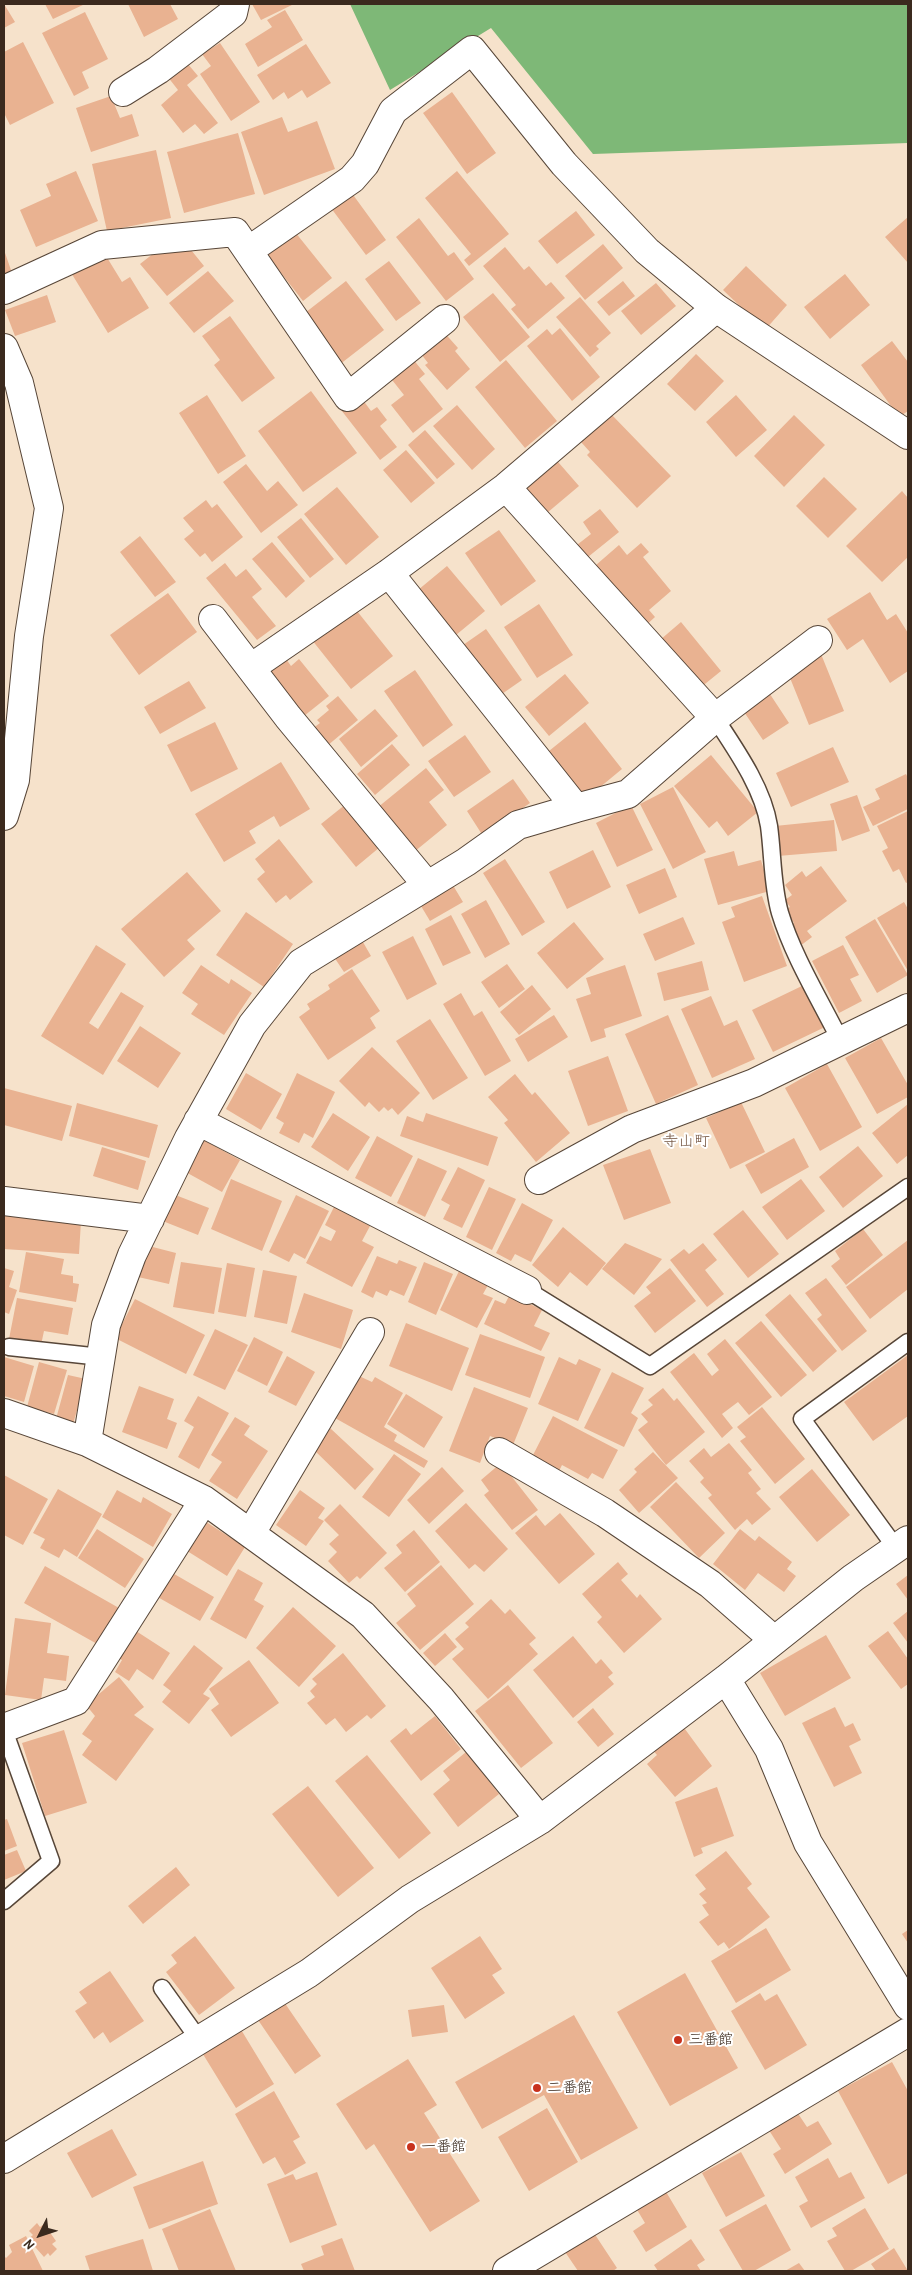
<!DOCTYPE html>
<meta charset="utf-8">
<style>
body{margin:0}
#map{position:relative;width:912px;height:2275px;overflow:hidden;background:#f6e2cb;font-family:"Patrick Hand",sans-serif}
canvas{display:block}
.frame{position:absolute;inset:0;border:5px solid #3b2a1e;pointer-events:none}
.north{position:absolute;left:15px;top:2210px;width:50px;height:50px;-webkit-text-stroke:4px #fff;paint-order:stroke;rotate:229deg;font-size:14px;font-weight:700;line-height:20px;text-align:center;color:#3b2a1e}
.north::after{content:'';display:block;margin:auto;width:18px;height:22px;background:#3b2a1e;clip-path:polygon(50% 0,100% 100%,50% 72%,0 100%)}
</style>
<div id="map">
<canvas width="912" height="2275"></canvas>
<div class="frame"></div>
<div class="north">N</div>
</div>
<script>
const ctx = document.querySelector('canvas').getContext('2d');
ctx.lineJoin = 'round';
function fill(path, color) { ctx.fillStyle = color; ctx.fill(path, 'evenodd'); }
function strokePath(path, color, width, dash) { ctx.strokeStyle = color; ctx.lineWidth = width; ctx.lineCap = dash ? 'butt' : 'round'; ctx.setLineDash(dash || []); ctx.stroke(path); }
function drawText(font, color, halo, rows, align = 'center') {
  ctx.font = font + ' "Patrick Hand","Klee One",sans-serif'; ctx.lineWidth = 4; ctx.setLineDash([]); ctx.textBaseline = 'middle'; ctx.strokeStyle = halo; ctx.fillStyle = color; for (const [text, x, y, turn = 0] of rows) {
    ctx.save(); ctx.translate(x, y); ctx.rotate((+turn || 0) * Math.PI / 180); ctx.textAlign = isNaN(turn) ? turn : align; if (halo) ctx.strokeText(text, 0, 0); ctx.fillText(text, 0, 0); ctx.restore();
  }
}
const forest = new Path2D(`
 M350 4H908V143L593 154 491 28 390 90Z`);
const building = new Path2D(`
 M4 4 15 22 4 28Z
 M45 4H85L53 19Z
 M128 4H170L178 19 144 37Z
 M252 4H294L261 20Z
 M285 10 303 40 258 67 245 44 272 27 267 20Z
 M85 12 108 59 82 72 89 88 74 96 42 33Z
 M23 42 54 103 10 125 4 113V52Z
 M220 43 260 102 231 121 200 74 211 66 202 54Z
 M306 44 331 83 307 98 302 90 288 99 284 92 273 100 257 75Z
 M182 57 198 76 187 85 218 123 204 134 195 124 183 133 161 105 178 90 164 72Z
 M452 92 496 153 467 174 423 113Z
 M111 96 120 118 132 114 139 136 91 152 76 108Z
 M282 117 288 132 317 121 335 169 264 195 241 132Z
 M238 133 255 194 184 213 167 152Z
 M156 150 171 218 107 231 92 164Z
 M76 171 98 221 36 247 20 210 51 196 46 184Z
 M457 171 509 234 469 266 464 260 471 254 425 198Z
 M351 192 386 240 366 255 331 208Z
 M576 211 595 235 557 264 538 241Z
 M908 217V263L885 237Z
 M419 218 448 256 454 252 474 279 446 301 396 237Z
 M291 227 332 278 303 301 263 250Z
 M183 240 204 266 167 296 140 264 163 246Z
 M603 244 623 268 585 300 565 276Z
 M505 247 524 270 529 266 546 286 551 282 565 298 528 329 511 309 516 305 483 266Z
 M4 250 12 273 4 276Z
 M103 251 122 282 130 277 149 308 108 333 70 271Z
 M389 261 421 303 396 321 365 279Z
 M746 266 787 305 765 330 723 290Z
 M208 271 234 301 194 333 169 303Z
 M845 274 870 305 830 339 804 307Z
 M346 281 384 330 339 365 301 316Z
 M623 281 635 296 609 316 597 302Z
 M656 283 676 306 641 335 621 311Z
 M493 293 530 337 500 362 463 317Z
 M47 295 56 322 15 336 5 310Z
 M580 297 611 333 596 346 599 349 590 357 556 317Z
 M230 316 275 378 242 402 214 365 220 360 202 336Z
 M560 328 600 377 572 401 527 346 547 329 552 335Z
 M442 330 458 348 455 351 470 369 447 390 425 365 428 363 418 350Z
 M892 341 908 362V411L899 417 861 365Z
 M408 353 425 374 419 379 443 409 413 433 391 405 404 395 385 371Z
 M696 354 724 381 695 411 667 384Z
 M506 360 557 421 525 448 475 387Z
 M311 391 357 453 303 492 258 431Z
 M357 392 371 411 377 407 387 420 380 426 397 447 380 460 338 406Z
 M207 395 246 456 218 474 179 413Z
 M736 395 767 430 736 457 706 422Z
 M457 405 495 449 472 470 433 426Z
 M611 414 671 476 637 508 587 455 590 452 581 442Z
 M794 415 825 445 784 487 754 456Z
 M425 430 455 464 437 479 408 445Z
 M406 450 435 483 411 503 383 470Z
 M552 455 579 486 541 518 514 487Z
 M246 464 267 491 278 481 298 505 261 533 223 482Z
 M824 477 857 509 828 538 796 506Z
 M337 487 379 537 346 565 304 514Z
 M902 491 908 498V557L882 582 846 546Z
 M206 500 212 508 217 504 243 537 212 562 205 553 200 557 184 539 194 531 183 518Z
 M600 509 619 532 583 561 573 548 591 534 583 522Z
 M301 518 334 559 310 578 277 537Z
 M499 530 536 581 501 606 465 553Z
 M140 536 176 582 155 597 120 552Z
 M272 542 305 581 286 598 252 559Z
 M641 543 649 552 643 557 671 591 649 610 655 617 643 628 603 580 606 577 596 565 619 545 627 555Z
 M225 563 236 577 246 569 262 589 252 597 276 626 257 640 206 578Z
 M447 566 485 611 456 635 418 590Z
 M870 592 887 620 896 614 908 633V671L890 683 863 639 847 650 827 619Z
 M168 593 197 632 139 675 110 635Z
 M539 604 573 655 537 678 504 627Z
 M353 606 393 656 351 689 312 640Z
 M681 622 721 671 700 688 660 640Z
 M486 629 522 680 499 696 463 645Z
 M821 654 844 711 809 725 786 668Z
 M284 656 291 666 299 659 329 696 304 716 267 669Z
 M415 670 453 725 423 747 384 691Z
 M565 674 589 703 549 736 525 707Z
 M189 681 206 708 160 734 144 707Z
 M764 685 789 723 763 740 738 703Z
 M338 696 358 720 327 746 312 729 320 723 317 720 329 710 326 706Z
 M375 709 398 736 361 767 339 739Z
 M215 722 238 769 191 792 167 745Z
 M585 722 622 769 582 802 544 755Z
 M465 735 491 772 454 797 428 761Z
 M392 744 410 765 375 795 357 774Z
 M833 747 849 782 791 807 776 773Z
 M711 755 758 812 728 836 717 821 709 828 674 786Z
 M281 762 310 809 280 827 274 816 249 831 256 843 224 862 195 814Z
 M426 768 444 790 429 802 447 825 414 852 377 808Z
 M906 774 908 778V809L873 826 863 807 880 799 875 789Z
 M513 779 530 803 483 836 467 811Z
 M673 787 706 852 673 869 640 804Z
 M857 795 870 831 842 841 830 804Z
 M346 804 380 847 356 867 321 824Z
 M631 805 653 850 617 867 596 823Z
 M908 811V882L906 883 899 869 893 872 882 851 888 848 877 826Z
 M834 820 837 851 778 856 775 826Z
 M279 839 313 882 290 900 286 895 276 903 257 879 265 872 255 859Z
 M593 850 611 887 567 909 549 872Z
 M734 851 738 866 761 860 770 891 718 905 704 859Z
 M505 859 545 922 522 936 483 873Z
 M821 866 847 901 807 931 812 937 800 946 787 928 794 923 785 910 790 907 785 900 792 895 785 885 802 871 806 877Z
 M665 868 677 897 639 914 626 885Z
 M187 872 221 911 187 940 195 949 164 977 121 929Z
 M451 882 463 902 430 921 418 901Z
 M762 896 787 966 744 982 722 922 735 917 731 907Z
 M486 900 510 944 485 958 461 914Z
 M904 902 908 909V971L877 918Z
 M246 912 293 944 264 987 216 955Z
 M451 915 471 953 443 966 425 929Z
 M683 917 695 944 655 961 643 934Z
 M875 919 908 975 877 993 845 937Z
 M574 922 604 959 567 989 537 953Z
 M413 936 437 984 407 1000 382 952Z
 M360 937 371 956 344 972 332 954Z
 M96 945 126 964 89 1023 98 1029 121 992 144 1006 103 1075 41 1036Z
 M843 945 859 975 850 979 862 1001 839 1013 812 961Z
 M702 961 709 990 664 1001 657 973Z
 M507 964 525 989 499 1008 481 982Z
 M201 965 229 984 231 979 252 993 224 1035 191 1014 198 1004 182 993Z
 M625 965 642 1016 604 1029 606 1037 591 1042 576 999 591 994 586 978Z
 M352 969 380 1011 370 1018 376 1028 328 1060 299 1017 310 1009 307 1004 330 989 328 985Z
 M532 985 551 1009 519 1035 500 1012Z
 M804 985 825 1027 773 1052 752 1010Z
 M461 993 474 1016 482 1011 511 1061 485 1076 443 1004Z
 M711 996 724 1026 737 1020 755 1059 712 1078 681 1009Z
 M554 1015 568 1037 528 1062 515 1039Z
 M668 1015 698 1085 656 1104 625 1034Z
 M430 1019 468 1078 433 1100 396 1041Z
 M140 1026 181 1053 158 1088 117 1061Z
 M881 1038 908 1085V1097L877 1114 845 1058Z
 M372 1047 420 1093 398 1115 392 1108 388 1111 384 1107 379 1112 369 1102 365 1107 339 1081Z
 M608 1056 628 1111 588 1126 568 1071Z
 M827 1064 862 1127 820 1151 785 1088Z
 M246 1073 282 1094 261 1130 226 1109Z
 M297 1073 335 1092 313 1138 304 1133 299 1143 279 1133 284 1123 276 1118Z
 M515 1074 532 1095 535 1092 570 1133 536 1162 504 1123 508 1120 488 1097Z
 M4 1088 72 1106 62 1141 4 1125Z
 M741 1102 765 1152 730 1169 706 1118Z
 M77 1103 158 1125 149 1158 69 1136Z
 M908 1104V1155L897 1164 872 1133Z
 M333 1113 370 1137 348 1171 311 1147Z
 M426 1113 498 1137 488 1166 400 1136 407 1116 423 1122Z
 M377 1136 413 1156 391 1197 355 1178Z
 M200 1138 240 1160 222 1192 182 1170Z
 M794 1138 809 1167 761 1194 745 1165Z
 M858 1146 883 1176 843 1208 819 1177Z
 M102 1147 146 1161 138 1190 93 1176Z
 M650 1149 671 1203 624 1220 603 1165Z
 M418 1158 447 1171 425 1217 397 1203Z
 M458 1167 485 1180 462 1228 443 1219 450 1205 441 1200Z
 M231 1179 282 1201 262 1251 211 1229Z
 M801 1179 825 1211 787 1240 762 1207Z
 M489 1187 516 1199 492 1250 466 1237Z
 M165 1191 209 1208 198 1235 155 1218Z
 M296 1195 329 1211 305 1259 294 1253 289 1262 269 1252Z
 M522 1203 553 1220 531 1262 515 1254 511 1261 496 1253Z
 M334 1207 370 1226 362 1241 374 1247 352 1287 306 1263 320 1236 331 1241 336 1231 325 1225Z
 M743 1210 779 1254 748 1278 713 1234Z
 M4 1216 81 1221 79 1254 4 1249Z
 M563 1227 606 1263 587 1286 570 1272 558 1287 532 1265Z
 M863 1229 883 1255 846 1285 831 1266 840 1259 835 1251Z
 M908 1240V1289L870 1319 846 1287Z
 M625 1243 662 1259 634 1295 602 1269Z
 M703 1243 717 1260 705 1270 724 1294 707 1307 670 1260 684 1249 689 1254Z
 M145 1245 176 1253 169 1284 138 1277Z
 M26 1252 64 1259 61 1274 73 1276V1283L79 1284 76 1302 19 1292Z
 M377 1256 397 1264 399 1260 417 1267 404 1296 390 1290 387 1296 376 1291 373 1298 361 1292Z
 M181 1262 222 1268 214 1314 173 1307Z
 M424 1262 453 1274 436 1315 408 1302Z
 M227 1263 255 1268 246 1317 218 1312Z
 M4 1268 14 1271 9 1287 17 1290 9 1314 4 1312Z
 M670 1268 696 1301 655 1333 634 1306 651 1293 646 1287Z
 M263 1270 297 1276 287 1324 254 1317Z
 M459 1271 488 1285 483 1294 493 1298 477 1328 440 1310Z
 M826 1278 867 1331 842 1351 817 1319 822 1315 805 1293Z
 M304 1293 353 1310 341 1349 291 1332Z
 M510 1294 542 1310 534 1326 550 1333 541 1351 484 1324 495 1300 505 1304Z
 M790 1294 837 1351 813 1372 765 1315Z
 M17 1298 73 1308 68 1335 44 1331 41 1345 9 1339Z
 M135 1299 205 1335 186 1374 115 1338Z
 M761 1321 807 1375 781 1397 735 1343Z
 M406 1323 469 1348 452 1391 389 1366Z
 M215 1329 248 1345 225 1390 193 1375Z
 M480 1334 545 1357 530 1398 465 1375Z
 M254 1337 283 1352 267 1386 237 1371Z
 M725 1339 772 1397 749 1415 738 1402 722 1414 733 1428 722 1438 670 1372 694 1353 712 1376 719 1370 707 1354Z
 M908 1355V1416L873 1441 844 1402Z
 M287 1356 315 1372 296 1406 268 1392Z
 M4 1357 34 1366 24 1402 4 1396Z
 M559 1357 576 1365 579 1359 601 1369 578 1421 538 1404Z
 M39 1362 67 1370 54 1414 27 1407Z
 M612 1372 644 1388 631 1413 638 1418 624 1447 584 1428Z
 M68 1375 86 1379 73 1424 56 1419Z
 M359 1376 372 1382 375 1377 403 1393 384 1427 397 1435 394 1441 428 1461 424 1468 335 1418Z
 M139 1386 174 1399 167 1419 177 1423 167 1449 122 1432Z
 M474 1387 528 1408 513 1445 490 1436 480 1463 449 1451Z
 M663 1388 674 1401 677 1398 705 1432 666 1465 638 1430 648 1422 641 1414 653 1405 648 1400Z
 M406 1394 443 1417 424 1448 387 1424Z
 M198 1396 229 1413 199 1469 178 1457 194 1427 184 1421Z
 M762 1407 805 1459 775 1484 740 1441 746 1437 737 1427Z
 M553 1416 618 1450 603 1479 592 1473 588 1479 562 1465 559 1471 532 1457Z
 M235 1417 250 1426 244 1435 268 1451 237 1499 209 1481 222 1462 211 1455Z
 M330 1428 374 1469 355 1490 312 1448Z
 M729 1443 752 1470 748 1473 761 1489 756 1493 771 1509 752 1525 747 1519 735 1530 708 1498 712 1495 700 1482 704 1478 689 1461 704 1448 711 1457Z
 M653 1452 678 1478 639 1513 619 1490 637 1472 634 1469Z
 M394 1454 421 1474 389 1517 362 1497Z
 M501 1463 538 1510 512 1530 484 1495 489 1491 481 1480Z
 M442 1467 464 1491 429 1524 407 1500Z
 M812 1469 850 1515 817 1542 779 1497Z
 M4 1475 48 1499 23 1545 4 1535Z
 M676 1482 725 1533 699 1558 650 1507Z
 M58 1489 102 1514 77 1557 64 1549 59 1558 40 1548 45 1539 33 1533Z
 M117 1490 141 1503 143 1497 172 1514 153 1547 102 1517Z
 M300 1490 325 1508 318 1518 324 1521 306 1546 276 1525Z
 M466 1503 508 1549 484 1572 475 1564 469 1569 435 1531Z
 M340 1504 387 1553 360 1579 357 1576 349 1583 328 1561 337 1552 329 1544 339 1535 324 1520Z
 M560 1513 595 1554 559 1584 515 1533 536 1515 545 1526Z
 M203 1520 245 1547 227 1576 184 1549Z
 M97 1529 144 1559 125 1588 78 1558Z
 M740 1529 755 1541 759 1536 792 1562 787 1569 796 1576 784 1592 758 1573 745 1590 713 1564Z
 M414 1530 440 1562 405 1592 384 1568 402 1553 396 1545Z
 M618 1562 628 1574 621 1580 637 1598 640 1594 662 1619 624 1653 597 1622 602 1617 582 1594Z
 M441 1565 474 1604 420 1650 396 1623 416 1606 407 1594Z
 M45 1566 119 1608 99 1645 24 1603Z
 M238 1569 263 1583 254 1600 264 1606 246 1639 210 1619Z
 M169 1571 214 1597 200 1621 154 1595Z
 M908 1575V1600L896 1584Z
 M491 1599 505 1614 510 1609 536 1638 529 1644 538 1654 488 1699 452 1659 464 1649 455 1639 469 1627 465 1623Z
 M293 1607 336 1646 299 1687 256 1648Z
 M908 1611V1643L893 1623Z
 M15 1618 51 1623 47 1653 69 1656 66 1681 44 1678 41 1700 5 1695Z
 M136 1631 170 1653 153 1680 137 1669 129 1681 115 1672 122 1660 118 1658Z
 M888 1631 908 1659V1684L901 1689 868 1646Z
 M445 1633 457 1647 435 1666 423 1653Z
 M826 1635 851 1678 785 1716 760 1673Z
 M573 1636 596 1664 601 1659 613 1673 608 1677 614 1684 573 1718 533 1670Z
 M194 1645 223 1668 203 1694 210 1698 189 1724 162 1702 171 1691 163 1685Z
 M343 1653 386 1706 371 1719 367 1715 346 1732 335 1718 326 1725 307 1703 315 1697 310 1691 317 1684 312 1679Z
 M249 1660 279 1703 231 1737 211 1710 219 1704 209 1689Z
 M119 1677 144 1707 134 1715 154 1729 116 1781 82 1755 92 1741 82 1734 95 1716 86 1705Z
 M508 1685 553 1743 521 1768 475 1711Z
 M835 1707 845 1727 853 1723 861 1740 849 1746 862 1773 834 1787 802 1723Z
 M593 1708 614 1734 598 1747 577 1722Z
 M435 1716 461 1749 421 1781 390 1741 406 1728 411 1735Z
 M682 1725 712 1766 675 1797 647 1764 657 1755 652 1749Z
 M64 1730 87 1803 45 1816 22 1743Z
 M466 1752 499 1794 458 1827 433 1794 450 1780 443 1771Z
 M367 1755 431 1833 399 1859 335 1781Z
 M308 1786 374 1868 338 1897 272 1814Z
 M717 1787 734 1836 701 1848 703 1853 694 1857 675 1802Z
 M7 1819 17 1846 4 1851V1820Z
 M17 1850 26 1871 4 1880V1855Z
 M726 1851 752 1884 747 1888 770 1917 729 1949 724 1942 718 1946 699 1922 709 1915 702 1905 707 1903 699 1894 706 1889 695 1875Z
 M176 1867 190 1885 143 1924 128 1906Z
 M766 1928 791 1970 736 2003 711 1961Z
 M908 1930V1943L902 1934Z
 M195 1936 235 1988 199 2015 166 1972 177 1963 171 1955Z
 M480 1936 502 1969 492 1975 505 1993 465 2019 431 1968Z
 M110 1971 144 2021 110 2043 103 2032 94 2039 75 2011 87 2003 79 1992Z
 M685 1973 738 2068 670 2106 617 2012Z
 M760 1993 765 2001 777 1994 807 2045 765 2070 731 2011Z
 M282 1999 321 2056 295 2074 256 2017Z
 M444 2005 448 2032 412 2037 408 2010Z
 M574 2015 638 2128 581 2160 544 2095 482 2129 455 2082Z
 M237 2023 274 2084 236 2108 198 2046Z
 M408 2059 437 2105 424 2113 480 2201 430 2232 374 2144 366 2150 336 2104Z
 M892 2062 908 2091V2173L888 2184 838 2091Z
 M274 2091 300 2137 293 2141 306 2163 285 2175 275 2157 263 2164 235 2114Z
 M793 2106 807 2127 818 2121 832 2144 785 2174 773 2154 781 2149 765 2124Z
 M547 2108 578 2162 529 2191 498 2137Z
 M112 2129 137 2175 92 2198 67 2153Z
 M741 2152 765 2196 726 2217 702 2173Z
 M828 2158 839 2178 851 2172 865 2198 811 2228 799 2206 808 2201 795 2177Z
 M203 2161 218 2204 149 2229 133 2187Z
 M317 2172 337 2225 290 2243 267 2184 293 2174 296 2180Z
 M662 2185 687 2227 646 2252 633 2231 645 2223 633 2203Z
 M766 2204 791 2250 754 2271H743L719 2230Z
 M865 2208 889 2249 851 2271H845L827 2241 837 2236 832 2228Z
 M210 2209 236 2271H179L162 2229Z
 M37 2223 40 2227 44 2224 56 2241 52 2244 57 2249 50 2256 48 2253 44 2257 28 2239 33 2235 29 2231Z
 M590 2227 617 2268 613 2271H578L561 2246Z
 M26 2236 43 2271H4V2256L6 2258 12 2252 9 2245Z
 M342 2238 355 2271H304L301 2264 324 2255 321 2246Z
 M143 2239 153 2271H90L85 2256Z
 M691 2239 705 2260 697 2265 701 2271H658L654 2265Z
 M894 2248 908 2271H876L871 2264Z
 M799 2263 805 2271H785Z`);
const lane = new Path2D(`
 M715 718C736 750 763 788 769 826 773 855 772 885 780 913 793 956 820 1000 840 1040
 M527 1290 650 1366 908 1187
 M9 1347 101 1357
 M896 1548 802 1419 908 1342
 M4 1730 51 1861 4 1901
 M162 1988 200 2041`);
const street = new Path2D(`
 M123 92 158 70 233 13 235 4
 M4 290 102 245 235 232 248 251
 M445 319 348 397 248 251 352 179 365 164 393 111 472 50 564 164 647 251 716 308 908 435
 M4 348 19 383 49 508 29 636 15 780 4 816
 M506 487 715 718
 M389 573 576 808 628 794 715 718 818 640
 M213 619 288 717 427 885
 M252 667 389 573 506 487 716 308
 M198 1121 527 1290
 M539 1180 632 1129 754 1083 908 1008
 M4 1201 150 1219
 M4 1413 87 1442 204 1500 363 1615 441 1699 540 1820
 M87 1442 106 1325 132 1255 189 1138 252 1025 301 963 466 862 518 825 576 808
 M499 1452 605 1513 710 1584 774 1640
 M251 1533 370 1332
 M726 1679 769 1749 808 1843 908 2006
 M4 1728 76 1701 204 1500
 M4 2159 309 1973 410 1899 540 1820 726 1679 853 1578 908 1540
 M507 2271 908 2032`);
const markers = [
 [678,2040,5,"#c8321e"],
 [537,2088,5,"#c8321e"],
 [411,2147,5,"#c8321e"]
];
const poiNames = [
 ["三番館",688,2040],
 ["二番館",547,2088],
 ["一番館",421,2147]
];
const neighbourhoodNames = [
 ["寺山町",686,1142]
];
fill(forest, '#7eb877');
fill(building, '#e9b291');
strokePath(lane, '#574638', 19);
strokePath(street, '#574638', 30);
strokePath(lane, '#fff', 16);
strokePath(street, '#fff', 28);
for (const [x, y, r, color] of markers) { const dot = new Path2D(); dot.arc(x, y, r, 0, 2 * Math.PI); ctx.fillStyle = color; ctx.fill(dot); strokePath(dot, '#fff', 2); }
drawText('15px', '#3b2a1e', '#fff', poiNames, 'left');
drawText('16px', '#785a46', '#fff', neighbourhoodNames);
</script>
